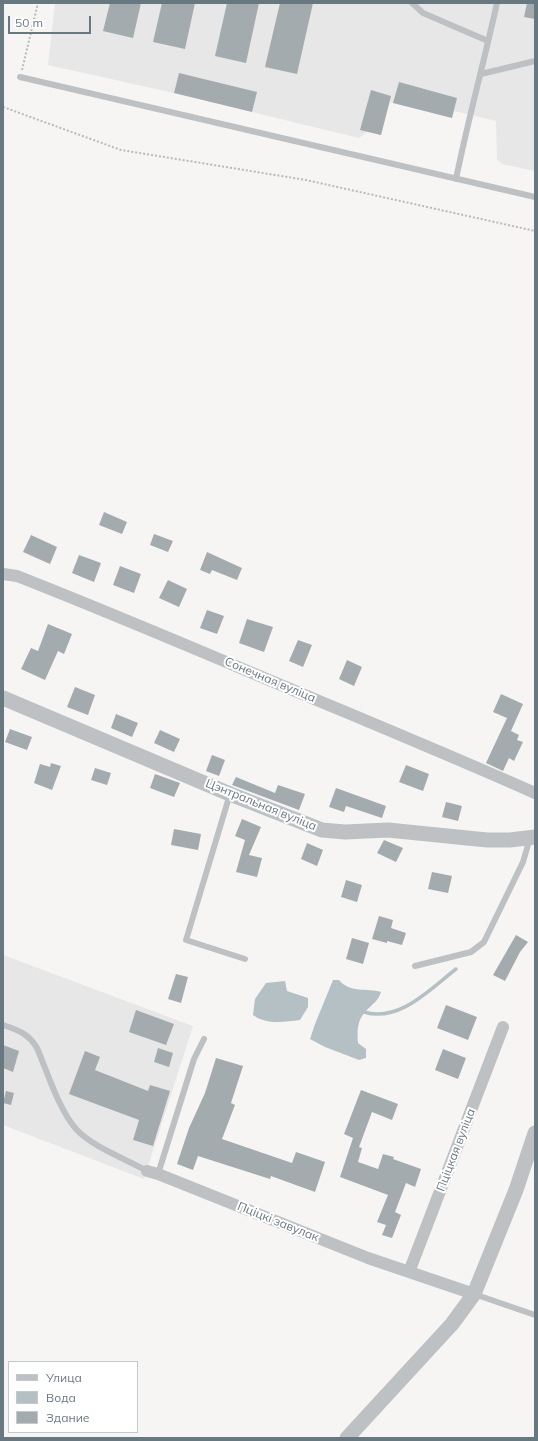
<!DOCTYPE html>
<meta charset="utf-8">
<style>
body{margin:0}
#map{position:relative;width:538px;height:1441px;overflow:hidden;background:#f6f5f3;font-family:Mulish,sans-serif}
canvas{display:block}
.frame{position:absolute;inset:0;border:4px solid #687880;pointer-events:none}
.legend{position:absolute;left:8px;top:1361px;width:130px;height:72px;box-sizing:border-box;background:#fff;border:1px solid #c3c9cc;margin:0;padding:5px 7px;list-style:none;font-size:12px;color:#687880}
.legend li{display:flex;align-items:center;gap:8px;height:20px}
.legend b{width:20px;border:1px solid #c3c9cc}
.scale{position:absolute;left:8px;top:16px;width:83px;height:18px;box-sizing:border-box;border:2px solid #687880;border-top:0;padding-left:5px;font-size:12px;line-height:14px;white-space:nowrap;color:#687880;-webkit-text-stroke:3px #fff;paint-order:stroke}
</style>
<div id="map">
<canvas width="538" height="1441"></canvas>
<div class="frame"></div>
<ul class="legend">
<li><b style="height:5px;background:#bdc1c4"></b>Улица</li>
<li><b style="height:11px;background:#b4c0c3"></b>Вода</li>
<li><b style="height:11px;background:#a3abaf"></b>Здание</li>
</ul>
<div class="scale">50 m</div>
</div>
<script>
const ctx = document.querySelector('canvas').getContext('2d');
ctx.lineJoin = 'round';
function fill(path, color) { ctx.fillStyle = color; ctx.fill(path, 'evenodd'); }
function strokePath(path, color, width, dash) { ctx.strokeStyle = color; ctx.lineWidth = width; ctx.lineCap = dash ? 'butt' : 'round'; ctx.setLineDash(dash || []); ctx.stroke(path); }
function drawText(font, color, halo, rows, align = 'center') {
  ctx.font = font + ' Mulish,sans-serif'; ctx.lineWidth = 4; ctx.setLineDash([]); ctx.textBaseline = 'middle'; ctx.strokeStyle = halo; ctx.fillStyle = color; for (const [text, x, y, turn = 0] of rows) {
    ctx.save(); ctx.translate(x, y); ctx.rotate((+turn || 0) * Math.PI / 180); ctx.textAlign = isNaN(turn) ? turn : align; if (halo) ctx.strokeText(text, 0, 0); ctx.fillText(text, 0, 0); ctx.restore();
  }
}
const built = new Path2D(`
 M55 3H535V171L502 164 497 160 496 121 454 111 452 118 390 102 381 135 367 132 359 138 174 93 48 65Z
 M3 955 193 1026 144 1179 3 1125Z`);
const water = new Path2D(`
 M333 980H339C349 993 367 988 381 992 378 1002 372 1004 365 1012 357 1021 357 1032 358 1043L366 1049V1058L359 1060 325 1047 310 1039 315 1024Z
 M285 981 287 991 308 998V1007L300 1020C285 1022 266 1025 253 1015L255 999 266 983Z`);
const stream = new Path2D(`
 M364 1012C399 1023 430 989 456 969`);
const building = new Path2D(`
 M110 3H141L133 38 103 31Z
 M162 3H195L185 49 153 42Z
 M227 3H259L246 63 215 56Z
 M280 3H313L297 74 265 67Z
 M527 3H535V19L524 17Z
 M179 73 257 92 252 112 174 93Z
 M399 82 457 98 452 118 393 103Z
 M371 90 391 96 381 135 360 130Z
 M104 512 127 522 122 534 99 525Z
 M154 534 173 541 168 552 150 545Z
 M31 535 57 547 50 564 23 552Z
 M207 552 242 568 237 580 212 570 210 574 200 570Z
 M79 555 101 563 94 582 72 573Z
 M120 566 141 574 134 593 113 585Z
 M168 580 187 589 179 607 159 598Z
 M207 610 224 616 217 634 200 628Z
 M247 619 273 627 264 652 239 643Z
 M48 624 72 634 64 654 58 651 45 680 21 669 31 648 38 651Z
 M298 640 312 645 303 667 289 661Z
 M347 660 362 667 354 686 339 679Z
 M75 687 95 695 88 715 67 707Z
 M501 694 523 704 511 731 519 735 517 740 523 742 514 761 509 758 503 771 486 763 507 718 493 712Z
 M116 714 138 723 132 737 111 728Z
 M10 729 32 737 27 750 5 742Z
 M160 730 180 739 174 752 154 743Z
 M212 755 225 760 219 776 206 771Z
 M51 763 61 766 52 790 34 783 40 764 50 767Z
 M406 765 429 774 423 791 399 782Z
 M95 768 111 773 107 785 91 780Z
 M155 774 180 783 174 797 150 788Z
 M236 777 275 793 278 785 305 794 299 810 232 785Z
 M336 788 386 806 382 818 346 806 344 812 329 807Z
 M446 802 462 806 458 821 442 817Z
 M242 819 261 827 249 855 262 858 257 877 236 872 245 840 235 836Z
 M174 829 201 834 198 850 171 845Z
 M384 840 403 848 396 862 377 853Z
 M307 843 323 850 317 866 301 859Z
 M432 872 452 876 448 893 428 889Z
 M346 880 362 885 357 902 341 897Z
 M379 916 393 920 391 928 406 933 402 945 387 941V943L372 939Z
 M516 935 528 942 520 952 505 981 493 975Z
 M352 938 369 943 363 964 346 959Z
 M176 974 188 977 181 1003 168 999Z
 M446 1005 477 1017 468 1040 437 1028Z
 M136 1010 174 1024 166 1045 129 1032Z
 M3 1045 19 1051 13 1072 3 1068Z
 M158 1048 173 1053 169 1067 154 1062Z
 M443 1049 466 1058 458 1079 435 1070Z
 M85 1051 100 1057 95 1070 148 1091 150 1085 170 1091 153 1146 133 1140 139 1120 69 1094Z
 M216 1058 243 1066 231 1103 235 1105 222 1139 292 1163 296 1152 325 1162 315 1192 271 1176 270 1179 198 1156 193 1170 177 1164 189 1128 205 1093Z
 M361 1090 398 1104 392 1120 372 1112 359 1147 362 1148 358 1162 378 1169 383 1154 394 1157 393 1159 421 1169 415 1187 406 1183 395 1212 401 1215 392 1238 382 1235 386 1225 377 1222 388 1195 340 1177 353 1138 344 1134Z
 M6 1091 14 1093 11 1105 3 1103Z`);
const path = new Path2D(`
 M22 70 38 3
 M3 107 121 150 306 180 535 231`);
const service = new Path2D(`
 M412 3 423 13 488 41
 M481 74 535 61
 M20 77 535 197
 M456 179C468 120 484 62 497 3
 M230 794 186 940 245 959
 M415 966 471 952 484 942 523 862 530 838
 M3 1025C18 1030 29 1034 37 1048 47 1071 59 1110 76 1129 91 1146 126 1159 147 1171
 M158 1174 194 1059 204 1039
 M474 1294 535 1315`);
const minor = new Path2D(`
 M3 574 17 576C132 621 246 671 360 718 419 743 477 767 535 793
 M147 1171 158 1174 368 1258 474 1294
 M409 1272 503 1027`);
const tertiary = new Path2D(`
 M3 698 230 794 322 830 345 832 388 830 487 840H510L535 837
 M347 1438 452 1324 474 1294 516 1190 535 1133`);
const streetNames = [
 ["Сонечная вуліца",270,680,23],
 ["Цэнтральная вуліца",261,805,22],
 ["Пціцкая вуліца",456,1150,-69],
 ["Пціцкі завулак",278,1222,22]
];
fill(built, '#e6e7e6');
fill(water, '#b4c0c3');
strokePath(stream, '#b4c0c3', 3.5);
fill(building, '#a3abaf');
strokePath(path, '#b7babc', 2, [2, 2]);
strokePath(service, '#bdc1c4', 6);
strokePath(minor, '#bdc1c4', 12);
strokePath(tertiary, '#bdc1c4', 15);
drawText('12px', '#687880', '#fff', streetNames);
</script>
